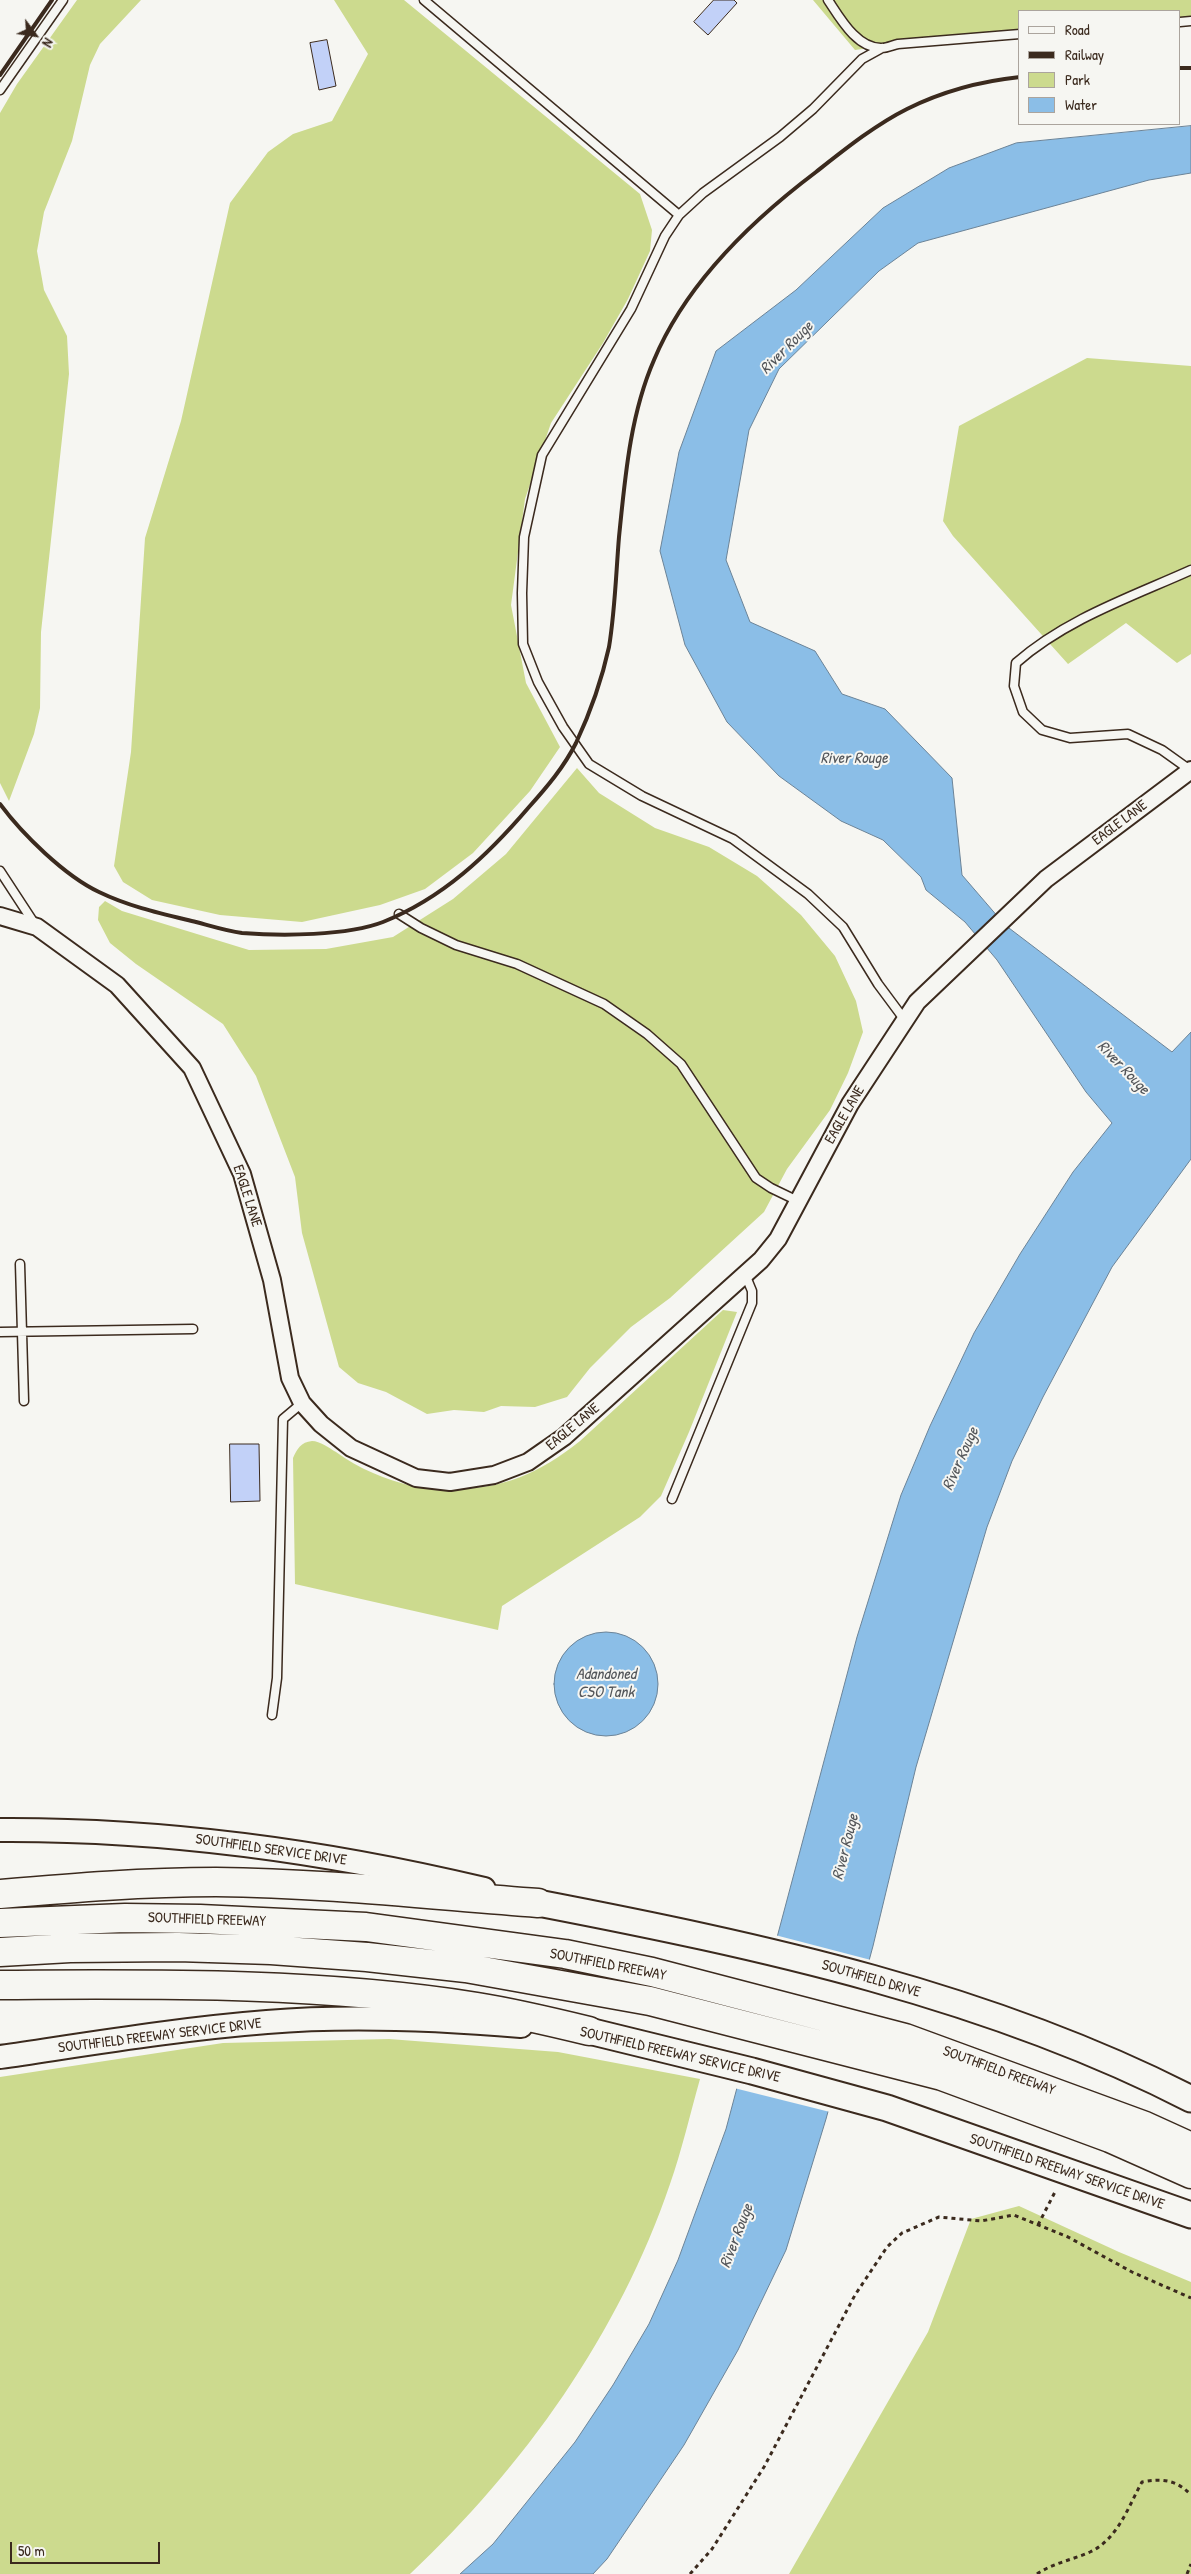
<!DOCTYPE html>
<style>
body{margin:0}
#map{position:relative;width:1191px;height:2574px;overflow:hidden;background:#f6f6f2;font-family:"Patrick Hand",sans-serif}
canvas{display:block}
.legend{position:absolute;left:1018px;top:10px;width:162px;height:115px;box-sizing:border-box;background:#f6f6f2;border:1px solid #aba49d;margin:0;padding:6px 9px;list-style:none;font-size:15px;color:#3b2a1e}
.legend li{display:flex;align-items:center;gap:10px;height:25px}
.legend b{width:25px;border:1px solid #aba49d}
.north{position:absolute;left:10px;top:10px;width:50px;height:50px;-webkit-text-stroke:4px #f6f6f2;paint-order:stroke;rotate:121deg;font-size:14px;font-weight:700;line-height:20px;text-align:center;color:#3b2a1e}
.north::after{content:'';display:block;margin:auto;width:18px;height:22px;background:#3b2a1e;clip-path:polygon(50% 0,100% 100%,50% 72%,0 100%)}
.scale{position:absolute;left:10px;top:2542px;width:150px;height:22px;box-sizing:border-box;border:2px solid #3b2a1e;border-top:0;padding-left:6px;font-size:15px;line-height:18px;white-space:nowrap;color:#3b2a1e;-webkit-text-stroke:4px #f6f6f2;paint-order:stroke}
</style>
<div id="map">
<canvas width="1191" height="2574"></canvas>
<ul class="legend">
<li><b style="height:6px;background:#f6f6f2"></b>Road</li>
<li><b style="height:6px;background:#3b2a1e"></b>Railway</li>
<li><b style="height:14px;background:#ccda8e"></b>Park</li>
<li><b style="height:14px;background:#8bbee7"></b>Water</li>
</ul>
<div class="north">N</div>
<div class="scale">50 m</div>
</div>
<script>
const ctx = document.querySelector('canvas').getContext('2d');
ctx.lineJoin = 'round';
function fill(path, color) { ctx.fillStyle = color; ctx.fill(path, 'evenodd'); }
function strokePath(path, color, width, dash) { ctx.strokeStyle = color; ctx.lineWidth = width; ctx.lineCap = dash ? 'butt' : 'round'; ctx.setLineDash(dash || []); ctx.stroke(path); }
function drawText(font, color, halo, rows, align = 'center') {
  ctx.font = font + ' "Patrick Hand",sans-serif'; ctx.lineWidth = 4; ctx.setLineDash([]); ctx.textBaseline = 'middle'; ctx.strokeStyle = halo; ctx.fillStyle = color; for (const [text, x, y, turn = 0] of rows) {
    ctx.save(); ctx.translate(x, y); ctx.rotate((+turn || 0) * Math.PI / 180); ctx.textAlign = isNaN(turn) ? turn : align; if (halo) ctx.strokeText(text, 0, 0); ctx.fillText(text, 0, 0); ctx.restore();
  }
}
const green = new Path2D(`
 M77 0H141L100 44 90 65 72 141 44 212 37 251 44 290 67 336 69 374 41 632 40 708 34 734 9 801 0 783V113L17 84Z
 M334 0H404L640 194 652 230 650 251 628 299 603 343 551 423 525 499 511 605 526 683 560 747 530 791 473 853 425 889 380 905 302 922 220 915 152 900 123 882 114 866 131 752 145 538 181 421 230 203 268 152 293 134 332 121 368 54Z
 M813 0H1191V25L1180 26V11H1020V36L898 44 855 50Z
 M1087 358 1191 366V654L1177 663 1126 623 1068 664 953 536 943 521 959 426Z
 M577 768 599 793 655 828 709 847 757 876 801 915 835 956 856 1001 863 1032 848 1073 830 1110 787 1169 764 1212 670 1298 631 1327 590 1368 567 1397 535 1407 501 1406 484 1412 454 1410 427 1414 386 1392 358 1383 339 1367 302 1233 295 1177 256 1076 223 1024 136 964 110 943 98 920 99 907 105 901 122 911 249 950 326 949 393 937 453 899 506 854Z
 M723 1310 737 1312 689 1432 661 1496 640 1517 502 1606 498 1630 295 1584 293 1458C297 1449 301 1442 312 1441 320 1441 329 1448 336 1452 359 1469 385 1479 412 1486 421 1489 433 1488 442 1489 498 1491 536 1476 580 1441Z
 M389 2039 558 2052 700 2079C690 2114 682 2150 670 2184 619 2334 524 2467 410 2574H0V2077L223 2043Z
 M1019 2206 1119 2252 1191 2282V2574H789L928 2332 971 2219Z`);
const water = new Path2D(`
 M1191 126V173L1149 180 918 243 879 271 779 369 749 430 726 560 750 622 815 651 842 694 885 709 952 778 962 875 1005 925 1172 1052 1191 1032V1159L1112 1267 1043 1397 1012 1461 987 1527 916 1767 873 1946 826 2119 786 2250 738 2350 684 2445 607 2559 593 2574H460L493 2544 575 2442 613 2385 649 2324 678 2260 726 2129 857 1637 901 1495 930 1426 974 1333 1020 1254 1073 1172 1112 1123 1086 1092 997 960 965 922 926 890 921 877 883 840 841 821 779 776 727 722 685 645 660 551 679 452 716 351 796 290 883 208 949 168 1016 143Z
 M554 1684a52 52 0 1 1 104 0a52 52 0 1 1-104 0Z`);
const pier = new Path2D(`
 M775 1935 871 1960 830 2112 734 2088Z`);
const building = new Path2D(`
 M714 0H734L737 3 708 35 694 22Z
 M327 40 336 86 319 90 310 43Z
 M230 1444H259L260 1501 231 1502Z`);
const path = new Path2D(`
 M1038 2225 1056 2190
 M690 2574 712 2549 764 2467 855 2295 887 2247 902 2233 939 2217 981 2221 1014 2215 1068 2237 1132 2272 1191 2298
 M1037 2574C1053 2563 1072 2560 1090 2552 1118 2539 1128 2507 1142 2482 1162 2478 1177 2480 1191 2495
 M1187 2574 1191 2564`);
const lane = new Path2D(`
 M424 0 679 215
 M828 0C840 18 857 49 882 48 887 48 893 45 898 44L1020 34
 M1180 22 1191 21
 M882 48 862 59 813 109 780 137 703 193 679 215 665 236 631 309 542 455 524 537 522 593 523 644 538 682 563 727 589 764 642 796 733 839 808 894 843 927 878 984 904 1019
 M0 90 63 0
 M1190 770 1162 750 1128 734 1070 738 1042 730 1023 712 1014 686 1016 663C1066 619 1131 597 1191 570
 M0 871 34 923
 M399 914 421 928 456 945 517 964 604 1004 647 1034 681 1064 756 1178 771 1188 800 1202
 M20 1264 24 1401
 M0 1332 193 1329
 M672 1499 752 1303V1291L745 1274
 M272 1715 277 1678 283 1419 302 1403`);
const street = new Path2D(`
 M0 916 37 927 117 985 192 1068 242 1174 272 1280 290 1378 302 1403 321 1424 351 1448 416 1478 450 1482 494 1475 528 1462 564 1437 761 1260 778 1239 850 1104 917 1002 1046 879 1191 770`);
const secondary = new Path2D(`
 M0 1830C164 1829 325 1851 484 1889
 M0 2057C89 2044 178 2029 267 2022 352 2015 437 2019 521 2026`);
const primary = new Path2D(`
 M538 1903C761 1946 988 1995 1191 2099
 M589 2031 752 2071 887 2108 1191 2215`);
const highway = new Path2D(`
 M0 1894C72 1888 144 1882 216 1882 323 1883 431 1895 538 1903
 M0 1923 125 1918 200 1919 366 1927 565 1954 652 1972 905 2038 1145 2126 1191 2147
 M0 1952 70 1948 178 1947 271 1950 367 1957 466 1968 650 2001 942 2076 1110 2138 1191 2174
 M0 1985C158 1984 321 1982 477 2007 515 2013 552 2022 589 2031`);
const rail = new Path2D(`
 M1180 68H1191
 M0 75 52 0
 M0 804C22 834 65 876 99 892 130 907 163 914 196 922 211 926 227 931 242 933 281 936 347 936 383 922 443 898 488 855 529 807 547 787 564 767 576 743 590 713 602 679 609 647 615 611 616 573 619 537 625 478 630 415 654 360 686 283 751 221 816 172 844 150 875 125 907 109 941 92 982 81 1020 77`);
const streetNames = [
 ["EAGLE LANE",1120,823,-37],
 ["EAGLE LANE",845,1115,-60],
 ["EAGLE LANE",247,1196,72],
 ["EAGLE LANE",573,1427,-40],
 ["SOUTHFIELD SERVICE DRIVE",271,1850,8],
 ["SOUTHFIELD FREEWAY",207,1920,2],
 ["SOUTHFIELD FREEWAY",608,1965,11],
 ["SOUTHFIELD DRIVE",871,1979,16],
 ["SOUTHFIELD FREEWAY SERVICE DRIVE",160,2036,-7],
 ["SOUTHFIELD FREEWAY SERVICE DRIVE",680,2055,13],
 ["SOUTHFIELD FREEWAY",999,2071,20],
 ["SOUTHFIELD FREEWAY SERVICE DRIVE",1067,2172,19]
];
const waterNames = [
 ["River Rouge",787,348,-45],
 ["River Rouge",854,759],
 ["River Rouge",1123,1068,46],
 ["River Rouge",961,1459,-66],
 ["Adandoned",606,1675],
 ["CSO Tank",606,1693],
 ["River Rouge",846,1847,-76],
 ["River Rouge",737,2236,-69]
];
fill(green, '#ccda8e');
fill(water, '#8bbee7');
strokePath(water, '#6b8397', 1);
fill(pier, '#f6f6f2');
fill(building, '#c2d1f8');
strokePath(building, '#3b2a1e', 1);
strokePath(lane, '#3b2a1e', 11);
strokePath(street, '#3b2a1e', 20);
strokePath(secondary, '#3b2a1e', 26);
strokePath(primary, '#3b2a1e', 29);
strokePath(highway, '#3b2a1e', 31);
strokePath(path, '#3b2a1e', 3, [4, 4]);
strokePath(lane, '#f6f6f2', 8);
strokePath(street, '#f6f6f2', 16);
strokePath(secondary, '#f6f6f2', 22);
strokePath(primary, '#f6f6f2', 25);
strokePath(highway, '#f6f6f2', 28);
strokePath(rail, '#3b2a1e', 4);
drawText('15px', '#3b2a1e', '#f6f6f2', streetNames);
drawText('italic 16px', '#53565a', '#f6f6f2', waterNames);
</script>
